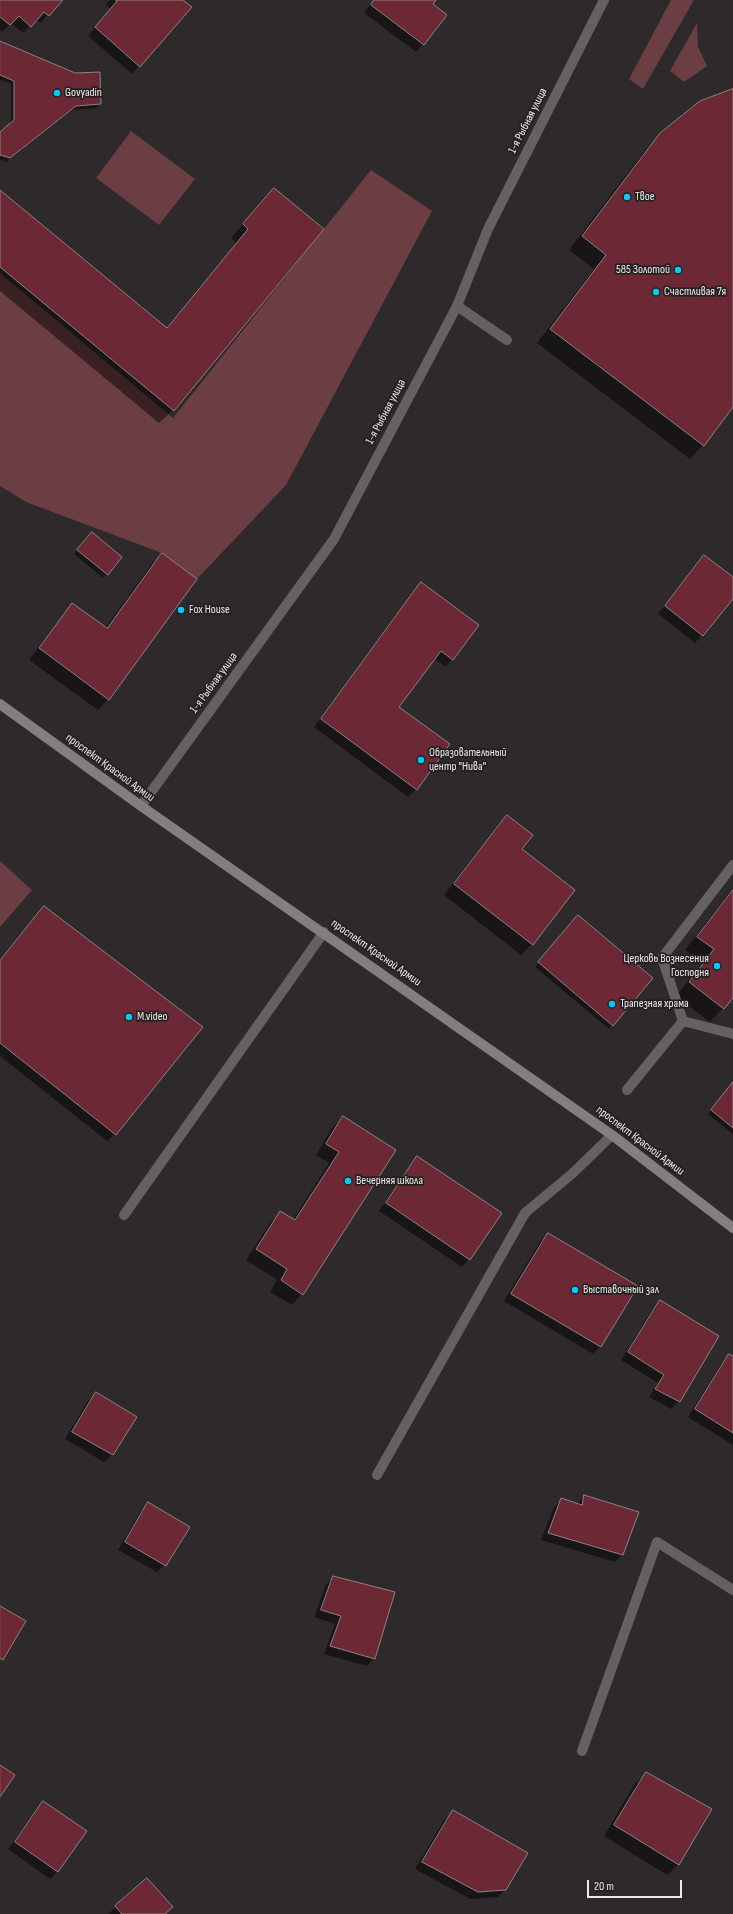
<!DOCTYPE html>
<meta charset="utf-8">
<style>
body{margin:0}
#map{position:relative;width:733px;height:1914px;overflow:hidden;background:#2e292a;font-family:"Sofia Sans Condensed",sans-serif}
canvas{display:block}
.scale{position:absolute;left:587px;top:1880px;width:95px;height:18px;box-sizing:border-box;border:2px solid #eeebec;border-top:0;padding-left:5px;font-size:12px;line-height:14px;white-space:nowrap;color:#eeebec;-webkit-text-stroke:3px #242020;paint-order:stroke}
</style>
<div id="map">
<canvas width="733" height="1914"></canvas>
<div class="scale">20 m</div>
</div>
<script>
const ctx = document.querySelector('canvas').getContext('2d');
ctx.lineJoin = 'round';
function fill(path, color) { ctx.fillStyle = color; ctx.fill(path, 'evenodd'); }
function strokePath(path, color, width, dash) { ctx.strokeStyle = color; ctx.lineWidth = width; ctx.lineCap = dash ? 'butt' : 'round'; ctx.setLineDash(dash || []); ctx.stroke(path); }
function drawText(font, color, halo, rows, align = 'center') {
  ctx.font = font + ' "Sofia Sans Condensed",sans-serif'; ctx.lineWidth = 3.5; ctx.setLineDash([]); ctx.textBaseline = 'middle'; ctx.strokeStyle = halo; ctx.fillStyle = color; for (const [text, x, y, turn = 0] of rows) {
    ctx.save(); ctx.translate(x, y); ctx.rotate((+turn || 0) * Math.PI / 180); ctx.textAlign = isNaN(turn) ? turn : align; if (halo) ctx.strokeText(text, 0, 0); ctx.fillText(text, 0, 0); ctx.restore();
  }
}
const green = new Path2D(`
 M671 0H694L643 89 629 79Z
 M697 23 698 47 707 66 684 82 670 71Z
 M131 131 195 179 159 225 96 178Z
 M371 170 432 211 286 485 197 579 162 553 26 502 0 486V273L173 418Z
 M0 861 32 890 0 927Z`);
const shadow = new Path2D(`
 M0 0H61L40 23 36 19 23 33 11 23 2 32 0 30Z
 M110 0H182L191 8 132 74 88 36 110 9 106 5Z
 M374 0H435L431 4 423 44 416 52 364 13Z
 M0 42 100 104 96 108 72 110 6 162 0 159V133L11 124V84L0 80Z
 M733 90V405L703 445 690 459 537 343 594 269 569 250 647 148 661 134Z
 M274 189 173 410 159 423 0 291V191L166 328 236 243 231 238Z
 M88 537 121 558 103 578 74 554Z
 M162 554 108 699 98 710 29 660 62 616 73 605 105 628 151 565Z
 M704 556 733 579V597L695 643 658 614Z
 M422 584 453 659 445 667 434 658 398 707 416 789 408 797 314 727 414 591Z
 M507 816 521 849 573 890 532 944 521 955 444 895 497 827Z
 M733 888V997L710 1022 676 996 702 963 685 950Z
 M44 907 115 1134 107 1141 0 1056V960Z
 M575 920 612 1025 609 1029 535 967Z
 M733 1083V1134L708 1114Z
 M343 1117 394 1150 302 1294 292 1305 270 1292 277 1280 246 1260 270 1223 281 1212 293 1220 329 1163 316 1155 332 1128Z
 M418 1157 469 1259 462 1267 379 1211 410 1165Z
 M548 1234 601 1346 593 1354 504 1301 540 1242Z
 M661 1301 679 1401 671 1409 649 1397 658 1383 621 1360 653 1309Z
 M730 1355 733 1357V1445L688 1417 722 1363Z
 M96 1393 135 1417 112 1455 104 1462 65 1439 88 1401Z
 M585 1496 638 1512 622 1555 615 1562 541 1540 554 1507 561 1500 577 1504Z
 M149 1504 165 1565 157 1572 118 1550 141 1511Z
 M333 1577 374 1658 367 1666 324 1654 335 1624 314 1617 326 1585Z
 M646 1773 710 1809 678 1865 667 1875 604 1836 635 1784Z
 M43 1803 86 1832 57 1872 50 1879 8 1849 36 1810Z
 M453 1812 505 1890 498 1897 470 1899 415 1869 445 1819Z
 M116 1907 164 1914H108Z`);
const building = new Path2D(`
 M0 0H63L49 16 44 12 31 27 19 16 10 25 0 17Z
 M116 0H183L192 7 140 67 95 27 117 1Z
 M374 0H436L433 4 447 15 424 45 371 5Z
 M0 41 75 73 100 72 101 104 76 106 10 158 0 155V132L14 120V81L0 75Z
 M733 89V407L704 446 550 329 606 255 582 236 660 133 700 101Z
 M274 188 324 229 174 411 0 267V190L167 328 248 229 243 224Z
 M92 532 122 557 108 575 77 550Z
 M162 553 197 579 109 700 39 648 72 603 107 628Z
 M704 555 733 577V599L703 636 665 606Z
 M421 582 479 625 453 660 441 651 399 707 450 744 417 790 321 719Z
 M507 815 533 835 522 849 575 890 533 945 454 884Z
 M733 890V998L724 1009 689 982 714 949 697 937Z
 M44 906 203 1027 116 1135 0 1043V961Z
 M578 915 653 978 613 1026 538 962Z
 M733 1082V1128L711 1110Z
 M343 1116 396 1150 303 1295 281 1280 287 1269 256 1249 280 1211 295 1220 339 1152 326 1144Z
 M417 1156 502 1213 470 1260 386 1203Z
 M548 1233 638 1286 601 1347 511 1294Z
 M660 1300 719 1336 680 1402 655 1389 664 1375 628 1352Z
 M729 1354 733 1356V1433L695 1409Z
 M96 1392 137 1417 113 1455 72 1432Z
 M584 1495 639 1512 623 1555 548 1533 561 1498 582 1505Z
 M148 1502 190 1527 166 1566 125 1542Z
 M333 1576 395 1592 375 1659 330 1646 341 1616 321 1610Z
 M0 1606 26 1621 3 1660 0 1658Z
 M0 1765 15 1775 0 1797Z
 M646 1772 712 1809 679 1865 614 1825Z
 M43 1801 87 1831 58 1872 15 1842Z
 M453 1810 528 1853 506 1890 478 1892 422 1862Z
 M147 1878 173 1907 165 1914H122L115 1906Z`);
const service = new Path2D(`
 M457 306 507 340
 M683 1021 662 958 733 865
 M627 1090 683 1021 733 1034
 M124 1215 324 932
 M377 1475 525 1213 573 1173 612 1135
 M582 1751 657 1542 733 1590`);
const tertiary = new Path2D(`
 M141 806 334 539 457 306 488 229 604 0`);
const secondary = new Path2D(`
 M0 704 141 806 612 1135 733 1228`);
const markers = [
 [57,93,4,"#03cbf9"],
 [627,197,4,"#03cbf9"],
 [678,270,4,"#03cbf9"],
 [656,292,4,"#03cbf9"],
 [181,610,4,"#03cbf9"],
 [421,760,4,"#03cbf9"],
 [717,966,4,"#03cbf9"],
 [612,1004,4,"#03cbf9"],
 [129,1017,4,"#03cbf9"],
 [348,1181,4,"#03cbf9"],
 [575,1290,4,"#03cbf9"]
];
const poiNames = [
 ["Govyadin",65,93],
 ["Твое",635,197],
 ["585 Золотой",670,270,"right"],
 ["Счастливая 7я",664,292],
 ["Fox House",189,610],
 ["Образовательный",429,753],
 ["центр \"Нива\"",429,767],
 ["Церковь Вознесения",709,959,"right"],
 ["Господня",709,973,"right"],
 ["Трапезная храма",620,1004],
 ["M.video",137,1017],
 ["Вечерняя школа",356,1181],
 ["Выставочный зал",583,1290]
];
const streetNames = [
 ["1-я Рыбная улица",528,121,-63],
 ["1-я Рыбная улица",386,412,-62],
 ["1-я Рыбная улица",214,683,-54],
 ["проспект Красной Армии",110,768,36],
 ["проспект Красной Армии",376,953,35],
 ["проспект Красной Армии",640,1141,37]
];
fill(green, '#6b3e43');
fill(shadow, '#0007');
fill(building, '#6c2834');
strokePath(building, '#898485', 1);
strokePath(service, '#636161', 10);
strokePath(tertiary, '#636161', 10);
strokePath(secondary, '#827f7f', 10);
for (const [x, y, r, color] of markers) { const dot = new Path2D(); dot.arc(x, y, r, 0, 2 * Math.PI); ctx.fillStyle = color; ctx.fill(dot); strokePath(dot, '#242020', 1.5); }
drawText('12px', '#eeebec', '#242020', poiNames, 'left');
drawText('12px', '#eeebec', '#242020', streetNames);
</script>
